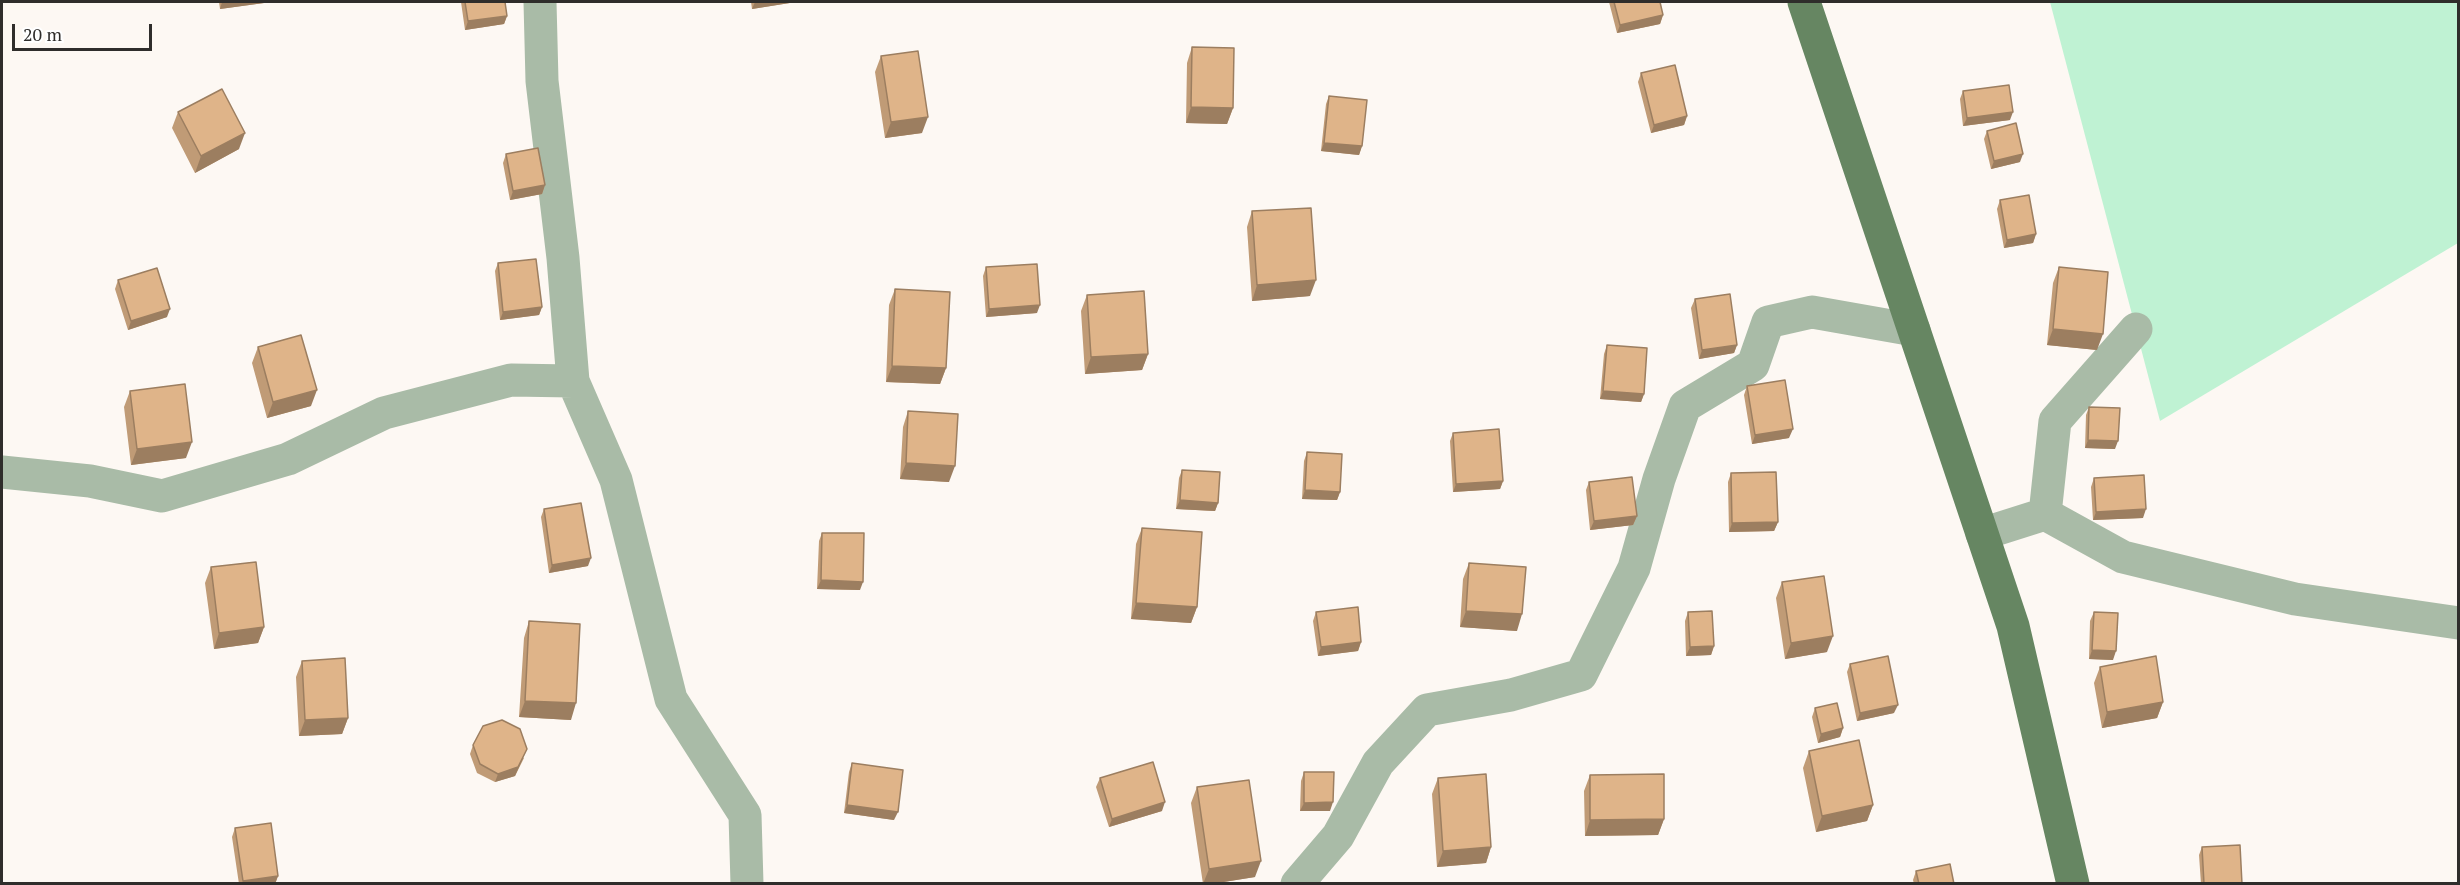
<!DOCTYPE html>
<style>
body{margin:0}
#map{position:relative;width:2460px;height:885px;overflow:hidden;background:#fdf8f3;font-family:"PT Serif",serif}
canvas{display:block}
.frame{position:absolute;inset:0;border:3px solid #2f2d2b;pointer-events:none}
.scale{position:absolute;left:12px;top:24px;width:140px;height:27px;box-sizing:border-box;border:3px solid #2f2d2b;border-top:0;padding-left:8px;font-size:18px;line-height:21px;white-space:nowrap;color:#2f2d2b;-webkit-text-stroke:4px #fff;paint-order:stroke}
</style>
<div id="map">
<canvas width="2460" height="885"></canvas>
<div class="frame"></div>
<div class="scale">20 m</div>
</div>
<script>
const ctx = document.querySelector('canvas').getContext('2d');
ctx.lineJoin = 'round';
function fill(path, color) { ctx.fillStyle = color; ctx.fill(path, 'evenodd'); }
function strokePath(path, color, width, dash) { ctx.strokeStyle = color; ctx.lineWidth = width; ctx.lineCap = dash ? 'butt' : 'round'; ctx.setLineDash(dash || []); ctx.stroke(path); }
const green = new Path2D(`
 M2050 2H2458V243L2160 421Z`);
const minor = new Path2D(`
 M540 2 542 81 563 258 573 381 616 480 671 699 745 815 747 884
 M2 472 90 481 162 496 288 459 384 413 511 380 573 381
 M2045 514 2055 421 2136 329
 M1982 534 2045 514 2123 557 2295 599 2458 623
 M1297 884 1338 836 1378 763 1427 710 1511 695 1581 675 1634 568 1659 479 1685 406 1753 365 1768 322 1812 312 1914 330`);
const major = new Path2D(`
 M1804 2 2013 626 2073 884`);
const wall = new Path2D(`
 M219 2H265L264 3 220 9Z
 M461 2H505L507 16 504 24 465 30Z
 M751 2H796L752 9Z
 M1609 2H1660L1663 15 1660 24 1617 33Z
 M1192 47 1233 108 1227 124 1186 123 1187 63Z
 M881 56 922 133 885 138 875 72Z
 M1641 73 1687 116 1684 125 1651 133 1638 82Z
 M1963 91 2010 120 1963 126 1960 99Z
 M1329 96 1362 146 1359 155 1321 151 1326 104Z
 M178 112 239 149 195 173 172 128Z
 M1987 131 2020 162 1991 169 1984 139Z
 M506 154 545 185 542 194 510 200 503 163Z
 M2000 200 2036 234 2033 243 2004 248 1997 209Z
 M1252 211 1310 296 1252 301 1247 227Z
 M498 263 542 307 539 315 500 320 495 271Z
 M986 267 1037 313 986 317 983 276Z
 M2059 267 2097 350 2047 345 2053 283Z
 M118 280 167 317 128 330 115 289Z
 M895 289 946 368 940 384 886 382 889 305Z
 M1087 295 1148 354 1142 370 1085 374 1081 311Z
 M1695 299 1737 345 1734 353 1699 359 1691 308Z
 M1607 345 1644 394 1641 402 1600 399 1604 354Z
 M258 347 311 406 267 418 252 363Z
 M1747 386 1789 438 1752 444 1744 395Z
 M130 391 186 458 131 465 124 407Z
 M2089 407 2115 449 2085 448 2086 415Z
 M908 411 949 482 900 479 903 427Z
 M1453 433 1503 481 1500 489 1453 492 1450 441Z
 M1307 452 1340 492 1337 500 1302 499 1304 461Z
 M1182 470 1218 503 1215 511 1176 509 1179 478Z
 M1731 473 1778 522 1774 531 1729 532 1728 482Z
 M2094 478 2143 518 2093 520 2091 487Z
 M1589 482 1637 516 1633 525 1590 530 1586 490Z
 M544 509 588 566 549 573 541 517Z
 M1142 528 1197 607 1191 623 1131 619 1136 544Z
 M822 533 860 590 817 589 819 541Z
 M1469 563 1517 631 1460 627 1463 579Z
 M211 567 264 627 258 643 214 649 205 583Z
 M1782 582 1827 652 1785 659 1776 598Z
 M1316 612 1361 642 1358 651 1318 656 1313 621Z
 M1688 612 1714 646 1711 655 1686 656 1685 621Z
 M2094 612 2113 660 2089 659 2090 621Z
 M529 621 571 720 519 717 524 638Z
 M302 661 348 718 342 734 299 736 296 677Z
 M1850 664 1894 713 1857 721 1847 672Z
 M2100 667 2163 702 2157 718 2102 728 2094 683Z
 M1815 708 1843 728 1840 737 1818 743 1812 717Z
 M473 745 524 758 515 776 495 782 477 773 470 754Z
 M1809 751 1873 805 1867 821 1816 832 1803 768Z
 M852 763 894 820 844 813 849 772Z
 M1304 772 1330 811H1300L1301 781Z
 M1590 775 1664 819 1658 835 1585 836 1584 791Z
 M1100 778 1162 811 1109 827 1096 787Z
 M1438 778 1491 847 1486 863 1437 867 1432 794Z
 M1197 787 1255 877 1211 884H1203L1191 803Z
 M235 828 278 876 275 884H239L232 837Z
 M2202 847 2242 884H2201L2199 855Z
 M1916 871 1954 884H1914L1913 880Z`);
const shadedWall = new Path2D(`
 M222 2H265L264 3 220 9Z
 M755 2H796L752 9Z
 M1663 15 1660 24 1617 33 1620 25Z
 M507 16 504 24 465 30 468 21Z
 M1191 107 1233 108 1227 124 1186 123Z
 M2013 112 2010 120 1963 126 1967 118Z
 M1687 116 1684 125 1651 133 1654 125Z
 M928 117 922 133 885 138 891 122Z
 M245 133 239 149 195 173 201 156Z
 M1324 143 1362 146 1359 155 1321 151Z
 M2023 154 2020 162 1991 169 1994 161Z
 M545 185 542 194 510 200 513 191Z
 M2036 234 2033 243 2004 248 2007 240Z
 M1316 280 1310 296 1252 301 1257 285Z
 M1040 305 1037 313 986 317 989 309Z
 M542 307 539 315 500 320 503 312Z
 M170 309 167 317 128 330 131 321Z
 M2053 329 2103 334 2097 350 2047 345Z
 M1737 345 1734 353 1699 359 1702 350Z
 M1148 354 1142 370 1085 374 1091 357Z
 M892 366 946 368 940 384 886 382Z
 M317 390 311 406 267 418 273 402Z
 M1603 391 1644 394 1641 402 1600 399Z
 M1793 429 1789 438 1752 444 1755 435Z
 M2088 440 2118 441 2115 449 2085 448Z
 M192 442 186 458 131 465 137 449Z
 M906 463 955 466 949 482 900 479Z
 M1503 481 1500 489 1453 492 1456 484Z
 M1305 490 1340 492 1337 500 1302 499Z
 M1180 500 1218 503 1215 511 1176 509Z
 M2146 509 2143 518 2093 520 2096 512Z
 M1637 516 1633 525 1590 530 1594 521Z
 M1778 522 1774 531 1729 532 1732 523Z
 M591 558 588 566 549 573 552 565Z
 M821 580 863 582 860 590 817 589Z
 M1136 603 1197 607 1191 623 1131 619Z
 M1466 611 1522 614 1517 631 1460 627Z
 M264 627 258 643 214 649 219 633Z
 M1833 636 1827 652 1785 659 1791 643Z
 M1361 642 1358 651 1318 656 1321 647Z
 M1714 646 1711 655 1686 656 1690 647Z
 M2092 650 2116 651 2113 660 2089 659Z
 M525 701 576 703 571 720 519 717Z
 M2163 702 2157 718 2102 728 2107 712Z
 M1898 705 1894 713 1857 721 1860 713Z
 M348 718 342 734 299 736 305 720Z
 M1843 728 1840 737 1818 743 1821 734Z
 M527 749 515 776 495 782 498 774Z
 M1165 802 1162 811 1109 827 1112 819Z
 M1333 802 1330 811H1300L1304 803Z
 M847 805 898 812 894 820 844 813Z
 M1873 805 1867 821 1816 832 1822 816Z
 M1664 819 1658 835 1585 836 1590 820Z
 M1491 847 1486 863 1437 867 1443 851Z
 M1261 861 1255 877 1211 884H1203L1209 869Z
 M278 876 275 884H242L243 881Z`);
const building = new Path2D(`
 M465 2H505L507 16 468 21Z
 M1614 2H1660L1663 15 1620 25Z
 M1192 47 1234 48 1233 108 1191 107Z
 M918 51 928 117 891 122 881 56Z
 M1675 65 1687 116 1654 125 1641 73Z
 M2009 85 2013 112 1967 118 1963 91Z
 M222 89 245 133 201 156 178 112Z
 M1329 96 1367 100 1362 146 1324 143Z
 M2016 123 2023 154 1994 161 1987 131Z
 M538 148 545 185 513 191 506 154Z
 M2029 195 2036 234 2007 240 2000 200Z
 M1311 208 1316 280 1257 285 1252 211Z
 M536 259 542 307 503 312 498 263Z
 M1037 264 1040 305 989 309 986 267Z
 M2059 267 2108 272 2103 334 2053 329Z
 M157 268 170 309 131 321 118 280Z
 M895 289 950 292 946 368 892 366Z
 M1144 291 1148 354 1091 357 1087 295Z
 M1730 294 1737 345 1702 350 1695 299Z
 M301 335 317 390 273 402 258 347Z
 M1607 345 1647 348 1644 394 1603 391Z
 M1785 380 1793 429 1755 435 1747 386Z
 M185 384 192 442 137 449 130 391Z
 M2089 407 2120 408 2118 441 2088 440Z
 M908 411 958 414 955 466 906 463Z
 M1499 429 1503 481 1456 484 1453 433Z
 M1307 452 1342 454 1340 492 1305 490Z
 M1182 470 1220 472 1218 503 1180 500Z
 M1776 472 1778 522 1732 523 1731 473Z
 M2144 475 2146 509 2096 512 2094 478Z
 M1632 477 1637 516 1594 521 1589 482Z
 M581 503 591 558 552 565 544 509Z
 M1142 528 1202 532 1197 607 1136 603Z
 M822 533H864L863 582 821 580Z
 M256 562 264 627 219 633 211 567Z
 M1469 563 1526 567 1522 614 1466 611Z
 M1824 576 1833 636 1791 643 1782 582Z
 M1358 607 1361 642 1321 647 1316 612Z
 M1712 611 1714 646 1690 647 1688 612Z
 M2094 612 2118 613 2116 651 2092 650Z
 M529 621 580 624 576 703 525 701Z
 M1888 656 1898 705 1860 713 1850 664Z
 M2156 656 2163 702 2107 712 2100 667Z
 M345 658 348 718 305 720 302 661Z
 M1837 703 1843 728 1821 734 1815 708Z
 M502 720 520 729 527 749 518 767 498 774 480 764 473 745 483 726Z
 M1859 740 1873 805 1822 816 1809 751Z
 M1153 762 1165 802 1112 819 1100 778Z
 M852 763 903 770 898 812 847 805Z
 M1304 772H1334L1333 802 1304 803Z
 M1486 774 1491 847 1443 851 1438 778Z
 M1664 774V819L1590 820V775Z
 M1249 780 1261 861 1209 869 1197 787Z
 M271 823 278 876 243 881 235 828Z
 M2240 845 2242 884H2204L2202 847Z
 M1950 864 1954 884H1919L1916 871Z`);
fill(green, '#bff2d3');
strokePath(minor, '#a9bba7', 33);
strokePath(major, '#668662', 33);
fill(wall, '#c09b76');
fill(shadedWall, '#9c7e60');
fill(building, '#dfb489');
strokePath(building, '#9c7e60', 1.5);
</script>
